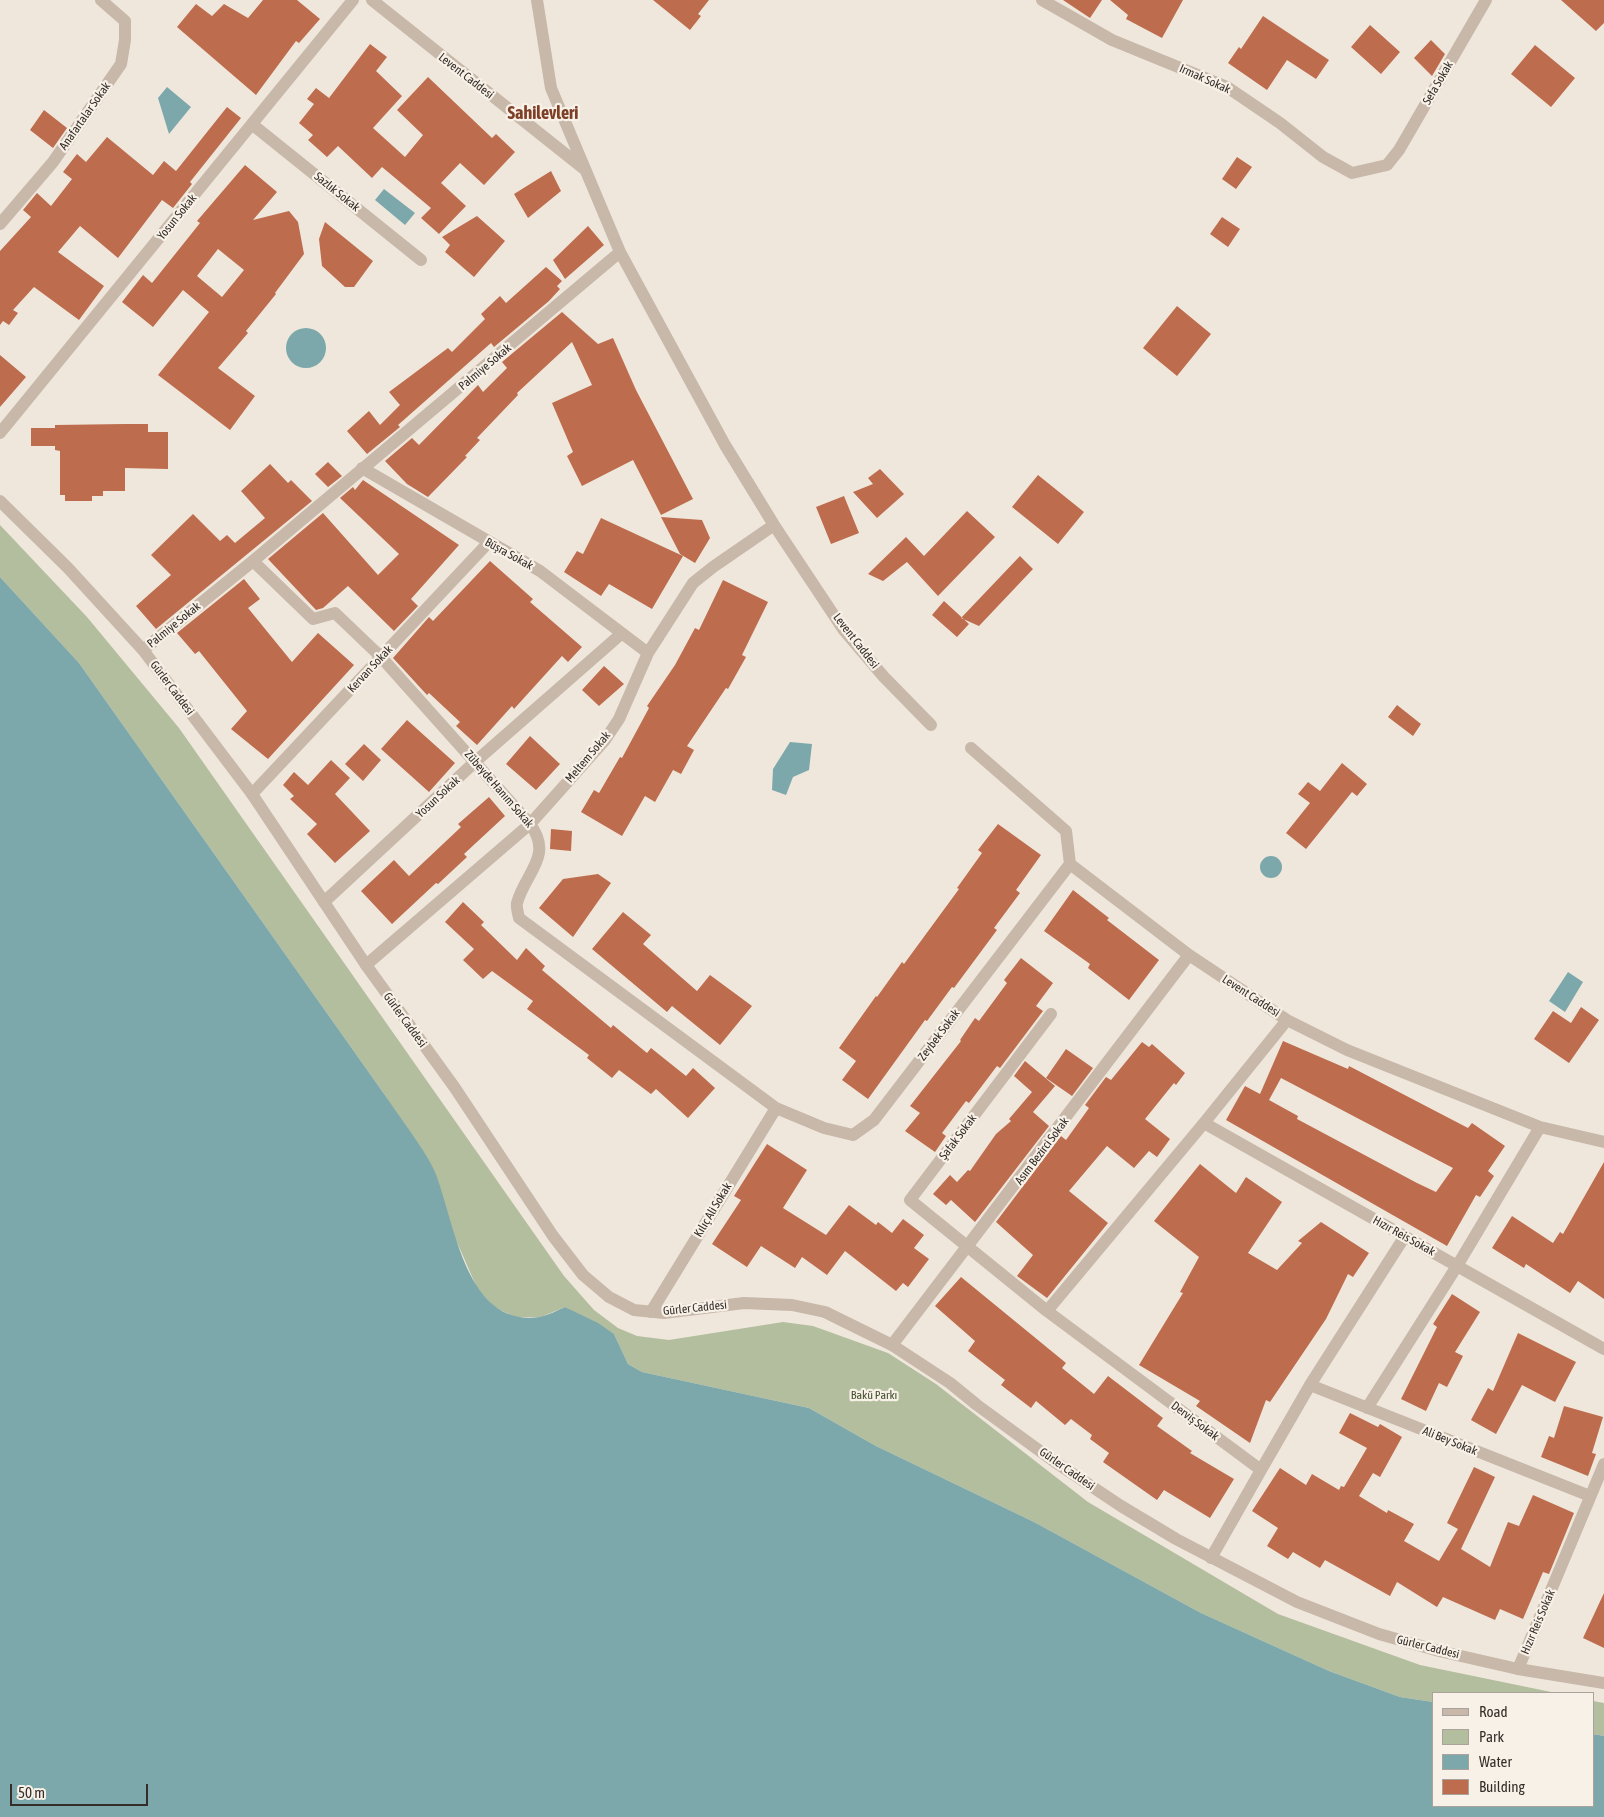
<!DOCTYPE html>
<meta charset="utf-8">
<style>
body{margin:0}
#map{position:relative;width:1604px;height:1817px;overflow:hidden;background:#f0e7dc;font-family:"Asap Condensed",sans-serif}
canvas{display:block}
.legend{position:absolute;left:1432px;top:1692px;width:162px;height:115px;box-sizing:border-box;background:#f8f1e8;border:1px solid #aaa39b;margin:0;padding:6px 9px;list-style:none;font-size:15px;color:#352d28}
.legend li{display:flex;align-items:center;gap:10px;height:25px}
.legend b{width:25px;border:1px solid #aaa39b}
.scale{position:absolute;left:10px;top:1784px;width:138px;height:22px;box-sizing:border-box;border:2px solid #352d28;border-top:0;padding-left:6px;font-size:15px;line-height:18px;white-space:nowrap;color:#352d28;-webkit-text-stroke:4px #f8f1e8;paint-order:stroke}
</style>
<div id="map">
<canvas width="1604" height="1817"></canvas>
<ul class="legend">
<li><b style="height:6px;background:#c7b8a9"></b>Road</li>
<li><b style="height:14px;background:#b2be9d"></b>Park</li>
<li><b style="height:14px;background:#7da8ab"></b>Water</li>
<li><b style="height:14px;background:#bd6c4d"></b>Building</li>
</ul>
<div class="scale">50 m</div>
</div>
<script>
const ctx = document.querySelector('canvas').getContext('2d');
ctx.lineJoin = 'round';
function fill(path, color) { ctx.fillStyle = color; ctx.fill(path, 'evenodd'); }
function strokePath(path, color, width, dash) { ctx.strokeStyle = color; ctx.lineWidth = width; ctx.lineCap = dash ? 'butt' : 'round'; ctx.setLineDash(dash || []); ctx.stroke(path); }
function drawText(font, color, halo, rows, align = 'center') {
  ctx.font = font + ' "Asap Condensed",sans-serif'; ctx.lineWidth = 4.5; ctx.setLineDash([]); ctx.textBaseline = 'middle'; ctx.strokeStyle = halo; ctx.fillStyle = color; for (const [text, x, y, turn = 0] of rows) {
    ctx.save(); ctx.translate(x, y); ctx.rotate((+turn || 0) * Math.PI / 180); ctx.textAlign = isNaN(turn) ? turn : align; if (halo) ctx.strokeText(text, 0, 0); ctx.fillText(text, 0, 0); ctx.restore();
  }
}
const green = new Path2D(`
 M0 525 87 617 179 728 564 1276 594 1310 618 1328 637 1336 669 1340 783 1322 813 1326 888 1353 936 1384 1088 1502 1278 1614 1420 1665 1556 1693H1433V1702L1400 1697 1329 1671 1201 1613 1034 1522 876 1446 809 1408 642 1372 628 1364 614 1334 565 1307 541 1317H515L494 1307 477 1288 460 1249 387 1098 79 663 0 577Z
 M1593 1701 1604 1703V1736L1593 1734Z`);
const water = new Path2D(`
 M167 87 191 107 169 134 158 98Z
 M384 189 415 213 405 225 375 200Z
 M286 348a20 20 0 1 1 40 0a20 20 0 1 1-40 0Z
 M0 577 79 663 387 1098C400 1118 426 1151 435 1172 455 1222 465 1328 540 1317 549 1315 558 1310 565 1307L598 1323 614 1334 628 1364 642 1372 809 1408 876 1446 1034 1522 1201 1613 1329 1671 1400 1697 1433 1702V1806H1593V1734L1604 1736V1817H0Z
 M790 742 812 744 809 770 793 777 786 795 772 790 773 769Z
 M1260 867a11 11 0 1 1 22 0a11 11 0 1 1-22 0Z
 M1568 972 1583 982 1565 1012 1549 1001Z`);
const building = new Path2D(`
 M263 0H297L320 19 299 43 296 41 256 95 177 27 196 4 212 16 224 4 248 18Z
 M653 0H709L698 14 701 16 690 30Z
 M1063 0H1102L1090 18Z
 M1110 0H1183L1162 38 1126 19 1128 15Z
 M1561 0H1604V23L1596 31Z
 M1263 16 1329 60 1316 79 1287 60 1267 90 1228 63 1239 47 1241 49Z
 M1370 25 1400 52 1381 74 1351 47Z
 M1431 40 1445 54 1432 76 1414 58Z
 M370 44 387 57 376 71 402 96 373 128 405 157 423 135 397 110 428 77 492 138 496 134 515 152 484 185 460 163 441 183 466 206 439 234 421 218 431 208 382 167 372 178 338 146 327 157 308 140 313 135 299 123 314 104 307 99 316 88 329 98Z
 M1535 45 1575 78 1551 107 1511 74Z
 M227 107 241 118 190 182 192 184 173 208 162 200 118 258 80 226 58 252 104 286 79 320 34 287 13 310 18 313 9 325 3 321 0 325V251L31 217 23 210 37 193 51 206 72 179 63 172 77 154 86 162 107 137 153 175 164 161 176 171Z
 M44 110 67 128 53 148 30 130Z
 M1237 157 1252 167 1236 189 1222 179Z
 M245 165 277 192 253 220 289 211 298 222 304 254 275 293 276 294 246 331 248 333 218 368 255 396 230 430 158 375 209 312 183 290 153 327 122 302 143 275 152 283 200 223 197 221ZM218 249 244 270 222 297 197 276Z
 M551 171 561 191 528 218 514 194Z
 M477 216 505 241 474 277 445 252 450 245 442 237Z
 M1222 217 1240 229 1228 247 1210 234Z
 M325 222 373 261 354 287H345L322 266 319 239Z
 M588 226 604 245 565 279 553 260Z
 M546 267 562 281 557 286 560 289 549 301 494 347 491 343 398 425 400 427 367 454 347 431 369 411 380 425 400 405 389 392 448 348 452 352 485 319 481 314 500 296 506 303Z
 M1177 306 1211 334 1177 376 1143 348Z
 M562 312 598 344 613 338 636 390 693 499 661 515 633 460 582 486 567 456 573 452 552 403 592 385 572 342 517 393 518 395 477 438 480 440 465 456 467 457 428 497 407 484 385 461 412 438 419 445 478 385 483 392 507 368 502 362Z
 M0 355 26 377 0 407Z
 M125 424H148V432H168V469L125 468V491H103V496H92V501H65V495H60V451L55 450V446H31V428H55V425Z
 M328 462 342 476 328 487 315 474Z
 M270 464 288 483 291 480 312 501 156 629 136 606 171 575 151 555 193 514 220 541 227 535 235 543 265 518 241 491Z
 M880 469 904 494 877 518 853 492 873 484 868 478Z
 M1038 475 1084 512 1058 544 1012 507Z
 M363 480 459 545 411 599 418 606 394 631 348 586 323 608 316 610 268 559 323 513 378 575 399 554 340 498 353 487 355 490Z
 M844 496 859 533 831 544 816 507Z
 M967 511 995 537 938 596 907 562 883 581 868 574 906 537 924 556Z
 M661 517 702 520 710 538 695 563 680 554Z
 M601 518 683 556 652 609 609 584 601 596 564 572 577 551 583 554Z
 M1020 556 1033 569 979 626 961 618Z
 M490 561 533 599 530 602 582 647 568 662 562 656 514 709 512 706 477 745 456 726 460 722 429 693 427 695 393 658 429 617 433 621Z
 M244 579 260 599 248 608 292 662 318 633 354 665 268 759 231 729 247 711 199 651 195 654 177 633Z
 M723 580 768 602 742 655 746 657 728 689 726 688 687 746 694 750 681 774 673 770 655 802 645 796 622 836 581 812 594 790 599 793 620 757 622 758 649 708 647 706 675 665 695 628 699 630Z
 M944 601 969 624 957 637 932 615Z
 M604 666 624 684 599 706 582 690Z
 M1397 705 1421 724 1413 736 1388 717Z
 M407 720 455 763 429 792 381 749Z
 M530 736 560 764 536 790 506 764Z
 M364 744 381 760 363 781 345 764Z
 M331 760 350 778 335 794 370 831 335 863 307 834 317 824 290 799 294 796 283 785 294 772 308 785Z
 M1342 763 1367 784 1357 796 1352 792 1306 849 1286 833 1310 803 1298 794 1308 782 1320 791Z
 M489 797 505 816 464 854 467 857 438 884 436 883 392 924 361 891 394 860 409 876 461 827 458 824Z
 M998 824 1041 855 1016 890 1020 893 994 928 997 930 954 988 952 987 927 1021 925 1020 868 1099 842 1080 856 1061 839 1048 876 996 877 997 902 962 904 964 959 889 957 888 982 853 978 850Z
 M551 829 572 831 571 851 550 849Z
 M598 874 611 883 573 937 539 908 563 879Z
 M1073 890 1109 918 1107 920 1159 960 1129 1000 1088 968 1090 964 1044 931Z
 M463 902 484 922 481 925 517 960 526 948 545 966 542 970 611 1028 613 1025 647 1053 651 1048 686 1076 693 1068 715 1088 688 1118 656 1089 651 1094 619 1070 612 1078 587 1058 589 1055 527 1009 533 1001 492 971 483 979 463 960 474 949 445 922Z
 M623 912 651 935 643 944 697 991 710 975 752 1006 720 1045 672 1006 667 1012 592 949Z
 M1021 958 1053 983 1036 1006 1043 1011 1000 1068 997 1066 969 1103 966 1101 942 1133 946 1136 935 1152 905 1131 920 1113 910 1106 961 1041 960 1040 975 1018 979 1021 1007 983 1004 980Z
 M1581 1007 1599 1020 1569 1063 1534 1039 1553 1011 1571 1023Z
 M1283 1041 1348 1069 1349 1066 1468 1128 1472 1123 1505 1146 1488 1171 1494 1176 1480 1197 1476 1195 1447 1246 1226 1120 1245 1086 1260 1094ZM1281 1078 1380 1130 1453 1168 1436 1192 1417 1183 1297 1119 1298 1116 1269 1100Z
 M1142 1042 1149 1047 1152 1044 1185 1073 1176 1085 1174 1083 1145 1119 1170 1139 1157 1157 1149 1151 1134 1168 1107 1146 1069 1191 1108 1223 1047 1298 1017 1276 1033 1255 996 1222 1061 1136 1066 1140 1089 1108 1085 1105 1106 1077 1111 1080Z
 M1066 1049 1093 1068 1072 1096 1046 1078Z
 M1025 1061 1055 1086 1033 1112 1049 1126 975 1222 951 1200 946 1205 933 1194 950 1175 957 1182 968 1170 970 1171 996 1134 1011 1121 1009 1119 1032 1092 1014 1076Z
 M767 1144 807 1170 783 1208 826 1235 849 1205 876 1225 878 1222 892 1233 903 1219 924 1235 914 1248 929 1259 908 1287 903 1283 896 1291 845 1251 827 1275 802 1257 795 1268 761 1246 747 1267 712 1244 741 1200 734 1196Z
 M1604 1162V1299L1578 1281 1570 1293 1526 1264 1524 1268 1492 1248 1512 1216 1553 1243 1560 1232 1563 1234Z
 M1200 1164 1236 1193 1246 1177 1282 1202 1248 1253 1277 1270 1302 1243 1298 1241 1321 1222 1369 1253 1353 1277 1348 1274 1326 1319 1270 1402 1266 1400 1250 1443 1196 1406 1200 1401 1139 1365 1183 1293 1180 1292 1199 1257 1154 1221Z
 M961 1277 1066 1363 1062 1368 1094 1394 1108 1376 1163 1418 1157 1426 1192 1451 1190 1453 1234 1479 1210 1518 1164 1490 1157 1500 1103 1462 1109 1453 1090 1439 1092 1435 1071 1419 1065 1425 1036 1401 1031 1408 1001 1385 1005 1380 968 1351 975 1341 935 1306Z
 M1452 1294 1480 1312 1455 1352 1463 1356 1447 1387 1439 1383 1426 1411 1401 1399 1437 1327 1433 1324Z
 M1518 1333 1576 1362 1555 1402 1522 1385 1496 1434 1471 1420 1488 1388 1493 1391Z
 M1564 1406 1603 1417 1592 1453 1596 1454 1588 1476 1541 1457 1549 1436 1554 1438Z
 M1350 1413 1378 1427 1380 1424 1402 1437 1380 1477 1373 1473 1359 1496 1387 1513 1388 1510 1414 1524 1404 1541 1439 1561 1458 1529 1447 1523 1474 1467 1495 1477 1461 1549 1490 1567 1508 1522 1519 1526 1533 1495 1574 1513 1549 1574 1543 1572 1523 1619 1500 1609 1495 1620 1443 1597 1437 1607 1397 1582 1390 1596 1325 1560 1320 1568 1293 1552 1288 1559 1267 1546 1278 1528 1252 1511 1280 1468 1306 1485 1312 1474 1339 1490 1341 1486 1344 1487 1367 1448 1339 1433Z
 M1604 1593V1648L1583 1638Z`);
const minor = new Path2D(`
 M372 0 583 168
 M537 0 551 88 620 252 725 445 774 525 843 629 884 677 931 725
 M1042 0 1112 40 1227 87 1280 123 1323 157 1352 173 1387 165 1399 150 1486 0
 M253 125 421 260
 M0 224 53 162 121 64 125 40V21L101 0
 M0 433 353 0
 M362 468 540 571 648 653
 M253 561 313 619 335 613 381 657 530 824C554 856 525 873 517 903 516 907 518 913 519 918L776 1108 824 1128 853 1135 874 1120 1070 864
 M143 650 253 561 620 252
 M971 748 1066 831 1070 864 1189 955 1287 1020 1347 1050 1540 1127 1604 1142
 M252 794 488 543
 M324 902 476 761 621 634
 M366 965 530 824 605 740 619 719 648 653 693 583 713 567 774 525
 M1051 1014 910 1200 1047 1311 1261 1470 1211 1558
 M1204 1123 1604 1349
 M1047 1311 1204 1123 1287 1020
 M651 1312 776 1108
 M892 1345 1189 955
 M1310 1385 1590 1496
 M1367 1408 1457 1266 1540 1127
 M1261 1470 1310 1385 1405 1236
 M1518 1669 1604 1464`);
const tertiary = new Path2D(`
 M0 501 68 568 143 650 252 794 366 965 455 1088 553 1236 583 1275 609 1297 634 1310 664 1313 744 1303 792 1305 825 1312 892 1345 950 1383 977 1405 1055 1462 1121 1506 1176 1539 1297 1602 1379 1634 1439 1651 1518 1669 1604 1683`);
const streetNames = [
 ["Levent Caddesi",466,76,38],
 ["Irmak Sokak",1205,79,24],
 ["Sefa Sokak",1438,83,-60],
 ["Anafartalar Sokak",85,116,-55],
 ["Sazlık Sokak",337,192,39],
 ["Yosun Sokak",177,217,-51],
 ["Palmiye Sokak",485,367,-40],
 ["Büşra Sokak",509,554,29],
 ["Palmiye Sokak",174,625,-39],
 ["Levent Caddesi",856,641,52],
 ["Kervan Sokak",370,669,-47],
 ["Gürler Caddesi",172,688,53],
 ["Meltem Sokak",588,757,-50],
 ["Zübeyde Hanım Sokak",499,789,49],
 ["Yosun Sokak",438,797,-43],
 ["Levent Caddesi",1251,996,33],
 ["Gürler Caddesi",405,1020,54],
 ["Zeybek Sokak",939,1035,-53],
 ["Şafak Sokak",958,1137,-53],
 ["Asım Bezirci Sokak",1042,1151,-53],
 ["Kılıç Ali Sokak",713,1210,-59],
 ["Hızır Reis Sokak",1404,1236,29],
 ["Gürler Caddesi",695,1308,-6],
 ["Derviş Sokak",1195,1421,37],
 ["Ali Bey Sokak",1450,1441,22],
 ["Gürler Caddesi",1067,1469,35],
 ["Hızır Reis Sokak",1538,1622,-67],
 ["Gürler Caddesi",1428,1647,14]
];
const parkNames = [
 ["Bakü Parkı",874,1395]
];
const districtNames = [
 ["Sahilevleri",543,113]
];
fill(green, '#b2be9d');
fill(water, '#7da8ab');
fill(building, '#bd6c4d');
strokePath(minor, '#c7b8a9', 12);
strokePath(tertiary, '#c7b8a9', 12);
drawText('12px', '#352d28', '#f8f1e8', streetNames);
drawText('12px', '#43512e', '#f8f1e8', parkNames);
drawText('bold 18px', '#7e3f27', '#f8f1e8', districtNames);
</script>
